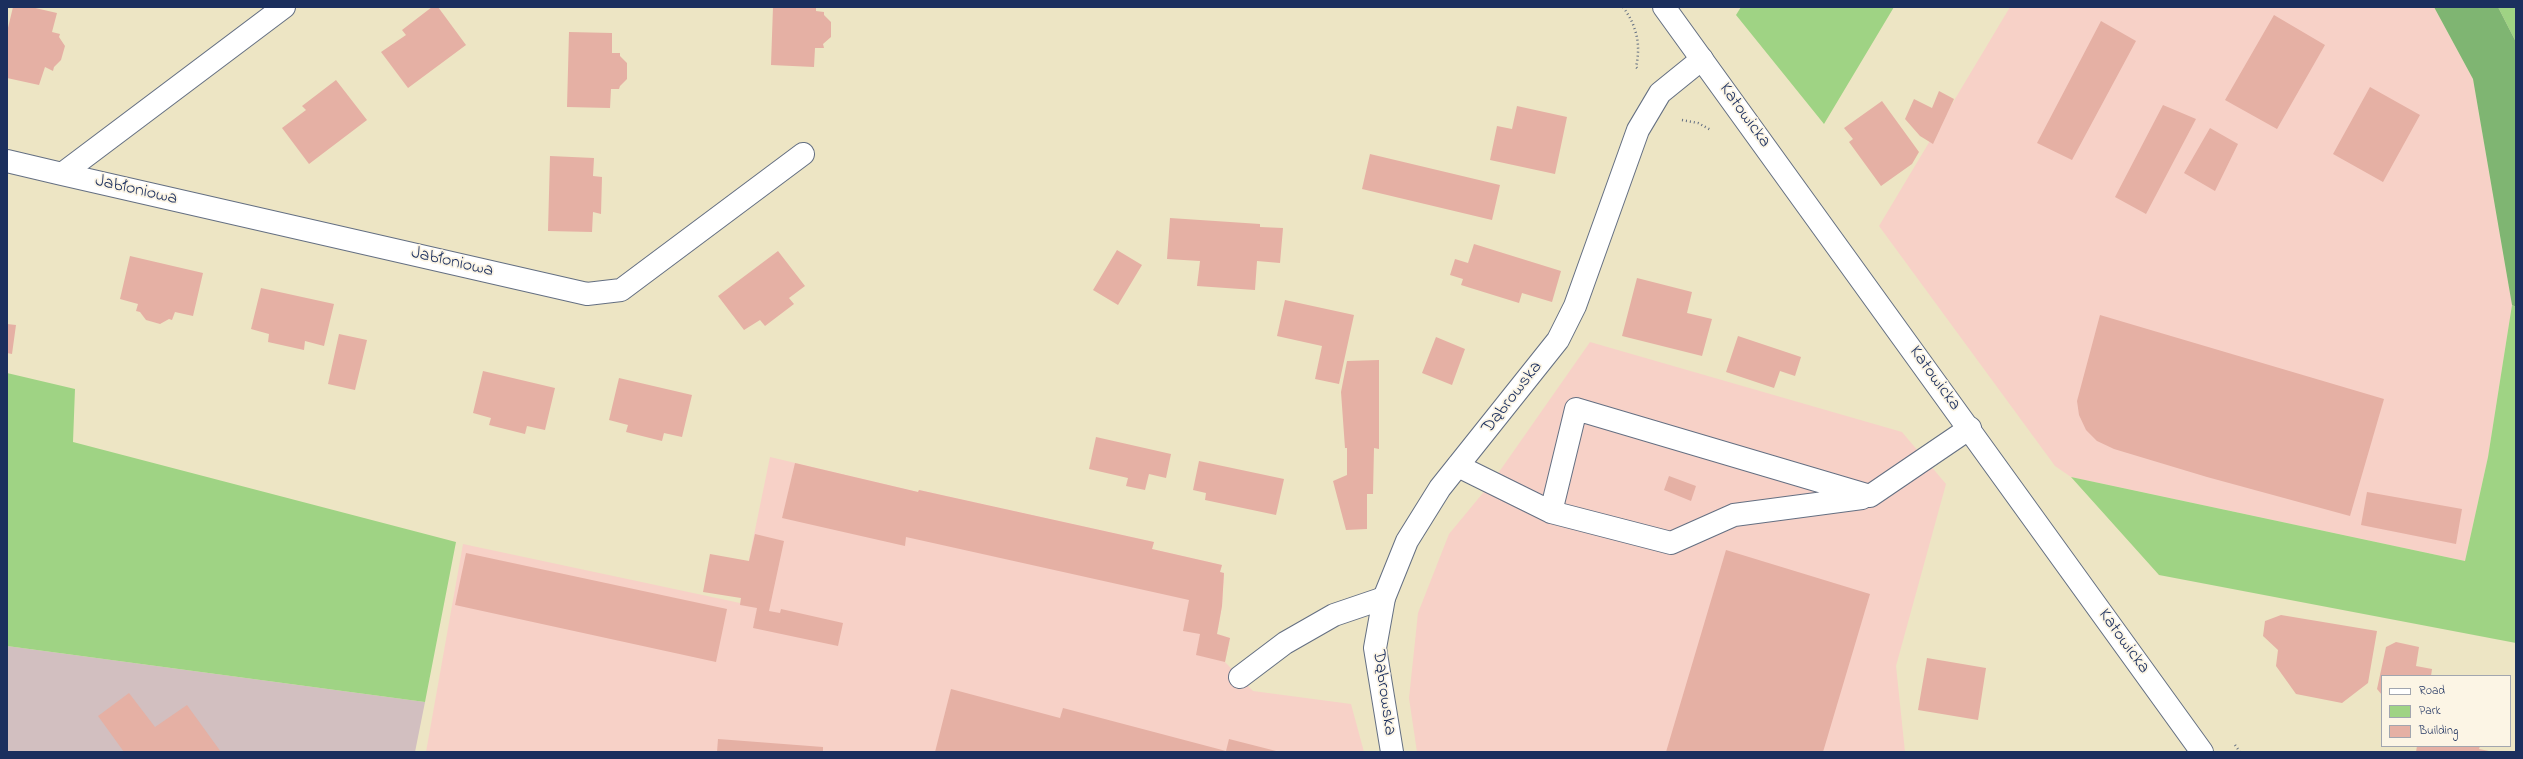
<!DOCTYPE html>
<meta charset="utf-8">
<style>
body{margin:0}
#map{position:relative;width:2523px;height:759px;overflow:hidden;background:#ede5c4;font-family:"Indie Flower",sans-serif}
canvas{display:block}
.frame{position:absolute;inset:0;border:8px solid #1b2f5e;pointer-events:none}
.legend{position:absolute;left:2381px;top:675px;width:130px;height:72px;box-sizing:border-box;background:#fcf5e5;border:1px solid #a2a6af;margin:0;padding:5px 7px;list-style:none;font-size:12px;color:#1b2f5e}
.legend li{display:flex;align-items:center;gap:8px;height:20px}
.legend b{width:20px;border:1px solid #a2a6af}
</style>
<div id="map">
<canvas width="2523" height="759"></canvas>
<div class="frame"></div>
<ul class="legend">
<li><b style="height:5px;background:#fff"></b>Road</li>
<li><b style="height:11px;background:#9fd384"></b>Park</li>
<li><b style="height:11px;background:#e5b0a4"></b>Building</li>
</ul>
</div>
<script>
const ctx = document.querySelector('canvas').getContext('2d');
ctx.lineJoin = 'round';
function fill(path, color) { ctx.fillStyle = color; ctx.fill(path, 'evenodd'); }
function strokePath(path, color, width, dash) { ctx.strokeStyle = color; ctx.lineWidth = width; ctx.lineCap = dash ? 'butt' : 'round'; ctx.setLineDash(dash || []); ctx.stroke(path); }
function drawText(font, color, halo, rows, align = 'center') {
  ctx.font = font + ' "Indie Flower",sans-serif'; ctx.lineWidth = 3.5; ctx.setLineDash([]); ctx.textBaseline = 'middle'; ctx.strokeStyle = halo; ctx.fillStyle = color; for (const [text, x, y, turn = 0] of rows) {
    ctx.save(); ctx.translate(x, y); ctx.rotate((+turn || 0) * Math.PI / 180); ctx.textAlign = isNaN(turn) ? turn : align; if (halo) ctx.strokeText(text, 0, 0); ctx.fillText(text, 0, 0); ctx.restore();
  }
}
const built = new Path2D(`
 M2010 7H2434L2473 79 2512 305 2488 457 2465 561 2071 477 2055 466 1879 226Z
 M1590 342 1902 432 1946 484 1896 666 1905 752H1417L1409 698 1418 613 1449 534 1492 482Z
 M770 457 918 492 919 490 1154 542 1152 549 1222 565 1220 572 1224 573 1222 606 1217 634 1230 638 1225 662 1253 691 1351 704 1364 752H426L463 544 740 603Z`);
const industrial = new Path2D(`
 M7 646 425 702 415 752H7Z`);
const green = new Path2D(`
 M1741 7H1894L1824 124 1736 15Z
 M2498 7H2516V42Z
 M2512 305 2516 307V643L2159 575 2071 477 2465 561 2488 457Z
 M7 373 75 389 73 442 456 542 425 702 7 646Z`);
const forest = new Path2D(`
 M2434 7H2498L2516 42V307L2512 305 2473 79Z`);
const building = new Path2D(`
 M13 7H31L57 13 52 32 60 34 59 37 65 46 61 60 54 67 53 71 45 67 39 85 7 78V32Z
 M432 7H438L466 45 408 88 381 52 406 35 402 30Z
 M773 7H816V11L824 12V15L831 22V37L823 44 824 48H815L814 67 771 65Z
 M2274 15 2325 45 2277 129 2225 100Z
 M2101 21 2136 41 2072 160 2037 143Z
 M569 32 612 33V53H620V56L627 63V79L620 86 619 89H611L610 108 567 107Z
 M336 80 367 120 309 164 282 128 306 110 302 106Z
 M2370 87 2420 115 2383 182 2333 154Z
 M1939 91 1954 99 1933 144 1920 136 1905 119 1914 99 1932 108Z
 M1882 101 1919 152 1912 164 1881 186 1849 142 1853 139 1844 128Z
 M2163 105 2196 119 2146 214 2115 197Z
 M1517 106 1567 117 1555 174 1490 160 1497 126 1512 129Z
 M2210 128 2238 144 2215 191 2184 173Z
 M1370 154 1500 185 1492 220 1362 189Z
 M550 156 594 158 593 176 602 177 601 214 593 212 592 232 548 231Z
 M1170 218 1260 224V227L1283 228 1280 263 1257 261 1255 290 1197 286 1200 261 1167 259Z
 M1474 244 1561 271 1552 302 1522 293 1519 303 1461 285 1463 279 1450 275 1455 259 1468 263Z
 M1117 250 1142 265 1118 305 1093 290Z
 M778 251 805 286 789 298 794 304 765 326 760 320 744 330 718 296Z
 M130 256 203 273 193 316 175 312 172 320 169 319 160 324 146 320 140 312 136 311 138 304 120 299Z
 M1637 278 1692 292 1687 313 1712 319 1702 356 1622 336Z
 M261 288 334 304 324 346 305 341 304 350 268 342 269 334 251 329Z
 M1285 300 1354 315 1339 384 1315 379 1322 346 1277 336Z
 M2100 315 2384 399 2350 516 2207 477 2114 449 2097 441 2086 430 2079 415 2077 401Z
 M7 324 16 325 12 354 7 353Z
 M339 334 367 340 355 390 328 384Z
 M1738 336 1801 357 1795 376 1780 371 1774 388 1726 372Z
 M1436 337 1465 349 1452 385 1422 373Z
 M1379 360V449L1374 448 1373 494H1367V529L1346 530 1333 481 1347 475V448H1345L1341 392 1347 361Z
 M483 371 555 388 545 430 527 426 525 434 489 425 491 418 473 413Z
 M619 378 692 395 682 437 664 433 662 441 626 432 628 425 609 420Z
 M1096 437 1171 454 1166 478 1149 474 1145 490 1126 486 1128 478 1089 469Z
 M1199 461 1284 479 1276 515 1205 500 1206 493 1193 490Z
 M795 463 918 492 919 490 1154 542 1152 549 1222 565 1220 572 1224 573 1222 606 1217 634 1230 638 1225 662 1196 655 1200 634 1183 631 1189 600 906 537 905 546 782 518Z
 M1669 476 1696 486 1691 501 1664 490Z
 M2367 492 2462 509 2456 544 2361 525Z
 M755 534 784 541 769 611 780 613 781 609 843 623 838 646 753 628 757 608 740 605 741 598 703 592 710 554 749 561Z
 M1726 550 1870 594 1823 752H1666Z
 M466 553 727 609 716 662 455 605Z
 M2281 615 2377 631 2368 683 2342 703 2296 694 2276 666 2278 650 2263 636 2265 621Z
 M2396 642 2419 647 2416 666 2432 669 2431 676H2382V695L2377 689 2386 647Z
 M1927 658 1986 668 1978 720 1918 710Z
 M951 689 1060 718 1063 708 1226 751 1229 739 1280 752H935Z
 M129 693 155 727 187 705 221 752H124L98 716Z
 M718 739 823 747V752H717Z
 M2417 746H2480L2479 749 2489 751 2416 752Z`);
const path = new Path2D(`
 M1623 7C1637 26 1641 45 1636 67L1639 70
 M1682 120 1698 123 1711 130
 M2235 745 2240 752`);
const lane = new Path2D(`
 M1458 466 1551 512 1671 543 1734 515 1862 498
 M1551 512 1576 409 1870 496 1970 428
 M1240 677 1285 643 1334 615 1384 598`);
const street = new Path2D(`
 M7 161 62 174 284 7
 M62 174 587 294 621 290 803 154
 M1392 752 1375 648 1384 598 1407 541 1440 488 1558 340 1575 306 1638 130 1660 93 1702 59`);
const secondary = new Path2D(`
 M1664 7 2202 752`);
const streetNames = [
 ["Katowicka",1744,116,54],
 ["Jabłoniowa",136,191,13],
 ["Jabłoniowa",452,263,13],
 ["Katowicka",1934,379,54],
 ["Dąbrowska",1513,398,-52],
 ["Katowicka",2123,642,54],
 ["Dąbrowska",1383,693,82]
];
fill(built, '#f7d1c7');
fill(industrial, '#d2bfc0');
fill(green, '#9fd384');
fill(forest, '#7fb572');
fill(building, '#e5b0a4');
strokePath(lane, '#646f82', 24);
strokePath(street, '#646f82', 24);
strokePath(secondary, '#646f82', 24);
strokePath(path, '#646f82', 2.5, [1, 3]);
strokePath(lane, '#fff', 22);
strokePath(street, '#fff', 22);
strokePath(secondary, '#fff', 22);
drawText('18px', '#1b2f5e', '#fcf5e5', streetNames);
</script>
